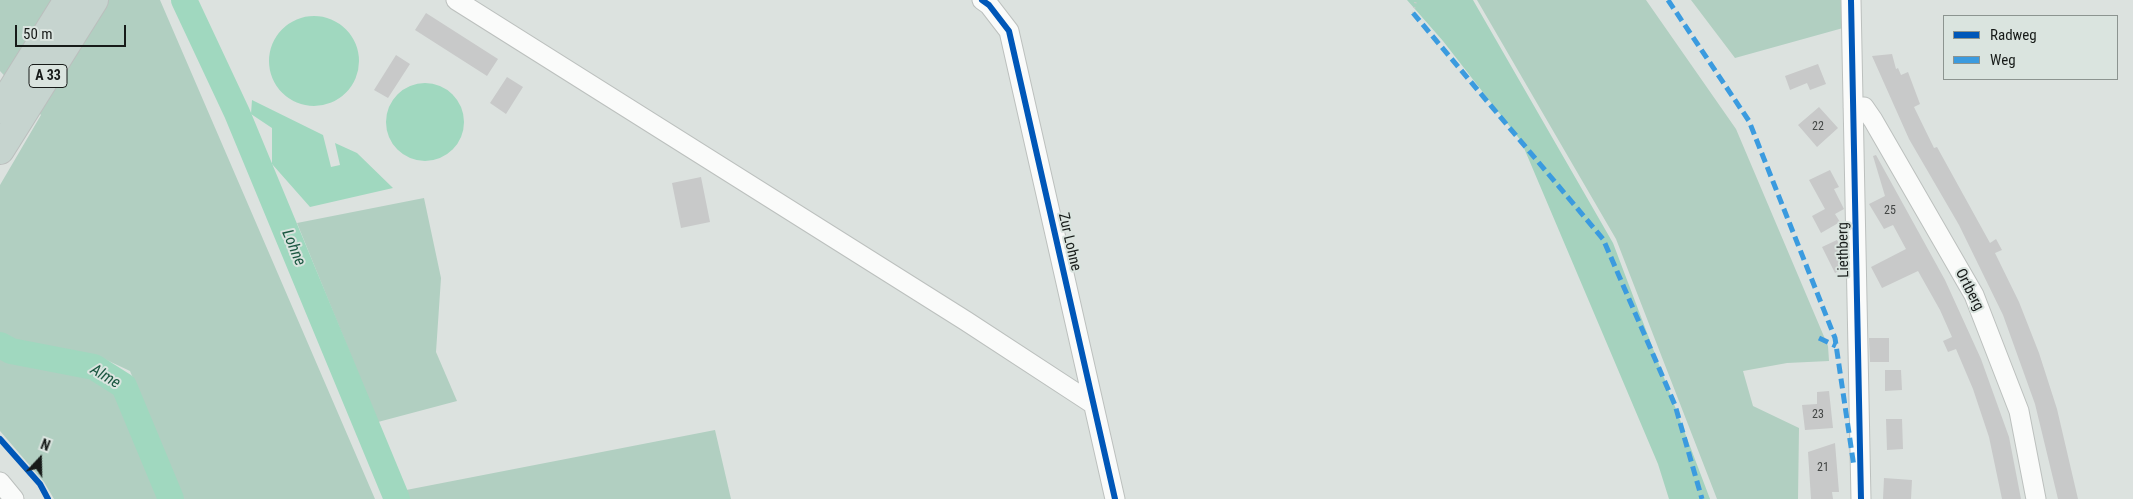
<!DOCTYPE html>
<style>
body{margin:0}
#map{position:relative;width:2133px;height:499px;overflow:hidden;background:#dce2df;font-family:"Roboto Condensed",sans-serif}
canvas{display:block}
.legend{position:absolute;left:1943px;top:15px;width:175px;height:65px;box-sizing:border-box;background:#dae4df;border:1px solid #8c9490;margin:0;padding:6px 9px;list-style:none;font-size:15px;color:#171b19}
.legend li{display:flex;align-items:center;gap:10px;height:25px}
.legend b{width:25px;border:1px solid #8c9490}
.north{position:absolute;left:15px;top:434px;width:50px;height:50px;-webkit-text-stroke:4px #dae4df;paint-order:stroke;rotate:21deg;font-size:14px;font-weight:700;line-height:20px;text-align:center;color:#171b19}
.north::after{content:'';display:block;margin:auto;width:18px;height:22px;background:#171b19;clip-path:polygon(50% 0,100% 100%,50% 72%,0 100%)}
.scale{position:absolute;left:15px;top:25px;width:111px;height:22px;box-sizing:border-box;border:2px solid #171b19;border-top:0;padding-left:6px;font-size:15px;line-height:18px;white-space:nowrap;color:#171b19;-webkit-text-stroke:4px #dae4df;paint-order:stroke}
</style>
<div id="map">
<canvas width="2133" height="499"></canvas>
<ul class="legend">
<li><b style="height:6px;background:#0057b8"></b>Radweg</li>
<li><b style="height:6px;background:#3b9bdf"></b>Weg</li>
</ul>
<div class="north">N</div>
<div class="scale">50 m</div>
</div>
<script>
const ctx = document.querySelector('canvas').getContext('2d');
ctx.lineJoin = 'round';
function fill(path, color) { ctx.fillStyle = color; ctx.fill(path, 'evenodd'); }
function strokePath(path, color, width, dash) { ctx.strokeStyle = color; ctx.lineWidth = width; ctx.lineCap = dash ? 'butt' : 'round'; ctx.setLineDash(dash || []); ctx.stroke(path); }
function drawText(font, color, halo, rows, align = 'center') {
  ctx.font = font + ' "Roboto Condensed",sans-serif'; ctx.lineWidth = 4; ctx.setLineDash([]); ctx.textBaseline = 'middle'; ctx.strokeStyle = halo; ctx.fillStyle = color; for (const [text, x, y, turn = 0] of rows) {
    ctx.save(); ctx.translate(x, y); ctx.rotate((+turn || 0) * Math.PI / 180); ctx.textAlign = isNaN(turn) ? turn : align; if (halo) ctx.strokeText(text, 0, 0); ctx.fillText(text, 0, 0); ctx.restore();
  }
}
const green = new Path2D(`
 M0 0H160L375 499H183L130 371 98 356 13 342 0 333V185L41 115 0 71Z
 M1477 0H1646L1736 129 1828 346 1829 361 1787 363 1743 371 1753 406 1799 428 1798 499H1717L1616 239Z
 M1691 0H1843V28L1735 58Z
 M424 198 441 278 436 352 457 401 378 422 297 223Z
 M0 355 8 360 92 375 121 391 166 499H54L44 482 0 431Z
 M715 430 731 499H404L401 491Z`);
const forest = new Path2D(`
 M1407 0H1473L1613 243 1710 499H1669L1658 464 1521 141 1443 41Z`);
const water = new Path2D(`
 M269 61a45 45 0 1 1 90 0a45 45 0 1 1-90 0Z
 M386 122a39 39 0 1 1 78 0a39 39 0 1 1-78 0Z
 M252 100 323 135 331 167 340 165 335 143 357 153 393 188 310 207 272 164V128L251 114Z`);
const river = new Path2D(`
 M184 0 237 113 397 499
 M0 345 11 351 94 367 124 386 171 499`);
const building = new Path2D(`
 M426 13 498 59 487 76 415 30Z
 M1892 54 1896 69 1898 68 1901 75 1908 72 1920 104 1914 107 1934 148 1937 147 1990 243 1996 239 2002 250 1995 253 2019 302 2039 353 2057 409 2078 499H2058L2035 404 2003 315 1959 225 1909 139 1872 56Z
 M396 55 410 64 388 98 374 90Z
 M1818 64 1826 84 1810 90 1807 83 1790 90 1785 76Z
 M507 77 523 87 506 114 490 103Z
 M1819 107 1838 128 1817 147 1798 125Z
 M1876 155 1945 280 1981 359 2009 437 2021 499H2002L1989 437 1973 389 1956 349 1948 352 1943 341 1952 337 1940 310 1918 271 1882 288 1871 267 1906 249 1893 225 1884 229 1869 204 1885 196 1873 156Z
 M1830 170 1839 187 1834 189 1844 209 1835 214 1840 222 1821 233 1812 216 1825 209 1809 180Z
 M701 177 710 222 681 228 672 183Z
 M1837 240 1845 255 1841 259 1845 268 1835 273 1822 247Z
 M1869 338H1889V362H1870Z
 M1885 370H1901L1902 390 1885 391Z
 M1829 391 1833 428 1805 430 1802 405 1817 404V392Z
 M1886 419H1902L1903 449 1887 450Z
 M1835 443 1839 492H1832L1833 499H1811L1808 452Z
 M1884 478 1912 480 1911 499H1883Z`);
const path = new Path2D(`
 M1413 13 1416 0`);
const minor = new Path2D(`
 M456 0 966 321 1093 404
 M982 0 989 5 1009 31 1115 499
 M1851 0 1861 499
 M1853 107H1864L1873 120 1974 295 2019 411 2036 499
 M0 482 14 499`);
const highway = new Path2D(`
 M0 109 68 0
 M0 150 94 0`);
const quiet = new Path2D(`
 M1668 0 1749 121 1835 338 1854 467
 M1413 13 1603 239 1675 405 1702 499
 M1819 338 1836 346`);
const cycleway = new Path2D(`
 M982 0 989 5 1009 31 1115 499
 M1851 0 1861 499
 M0 439 40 484 48 499`);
const numberNames = [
 ["22",1818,127],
 ["25",1890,211],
 ["23",1818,415],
 ["21",1823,468]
];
const shields = [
 [48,76,38]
];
const shieldNames = [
 ["A 33",48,76]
];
const streetNames = [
 ["Zur Lohne",1069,242,77],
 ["Liethberg",1844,250,-91],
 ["Ortberg",1969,290,63]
];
const waterNames = [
 ["Lohne",293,248,67],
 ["Alme",105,377,31]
];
fill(green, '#b1cfc1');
fill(forest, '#a5d2be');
fill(water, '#a0d8bf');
strokePath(river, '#a0d8bf', 26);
fill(building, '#c8c9c9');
strokePath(minor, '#bcc0be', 21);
strokePath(highway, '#bbbebd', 30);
strokePath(path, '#cbcdcc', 2.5, [1, 4]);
strokePath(minor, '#fafbfa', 19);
strokePath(highway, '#c6d4cf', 28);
strokePath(quiet, '#3b9bdf', 5, [10, 5]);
strokePath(cycleway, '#0057b8', 6);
drawText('12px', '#434645', null, numberNames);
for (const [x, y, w] of shields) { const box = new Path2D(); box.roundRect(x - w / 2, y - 11.5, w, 23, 4); ctx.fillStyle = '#dae4df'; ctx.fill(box); strokePath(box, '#171b19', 1); }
drawText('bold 14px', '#171b19', null, shieldNames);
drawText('15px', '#171b19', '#dae4df', streetNames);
drawText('italic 16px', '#1b5741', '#dae4df', waterNames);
</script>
